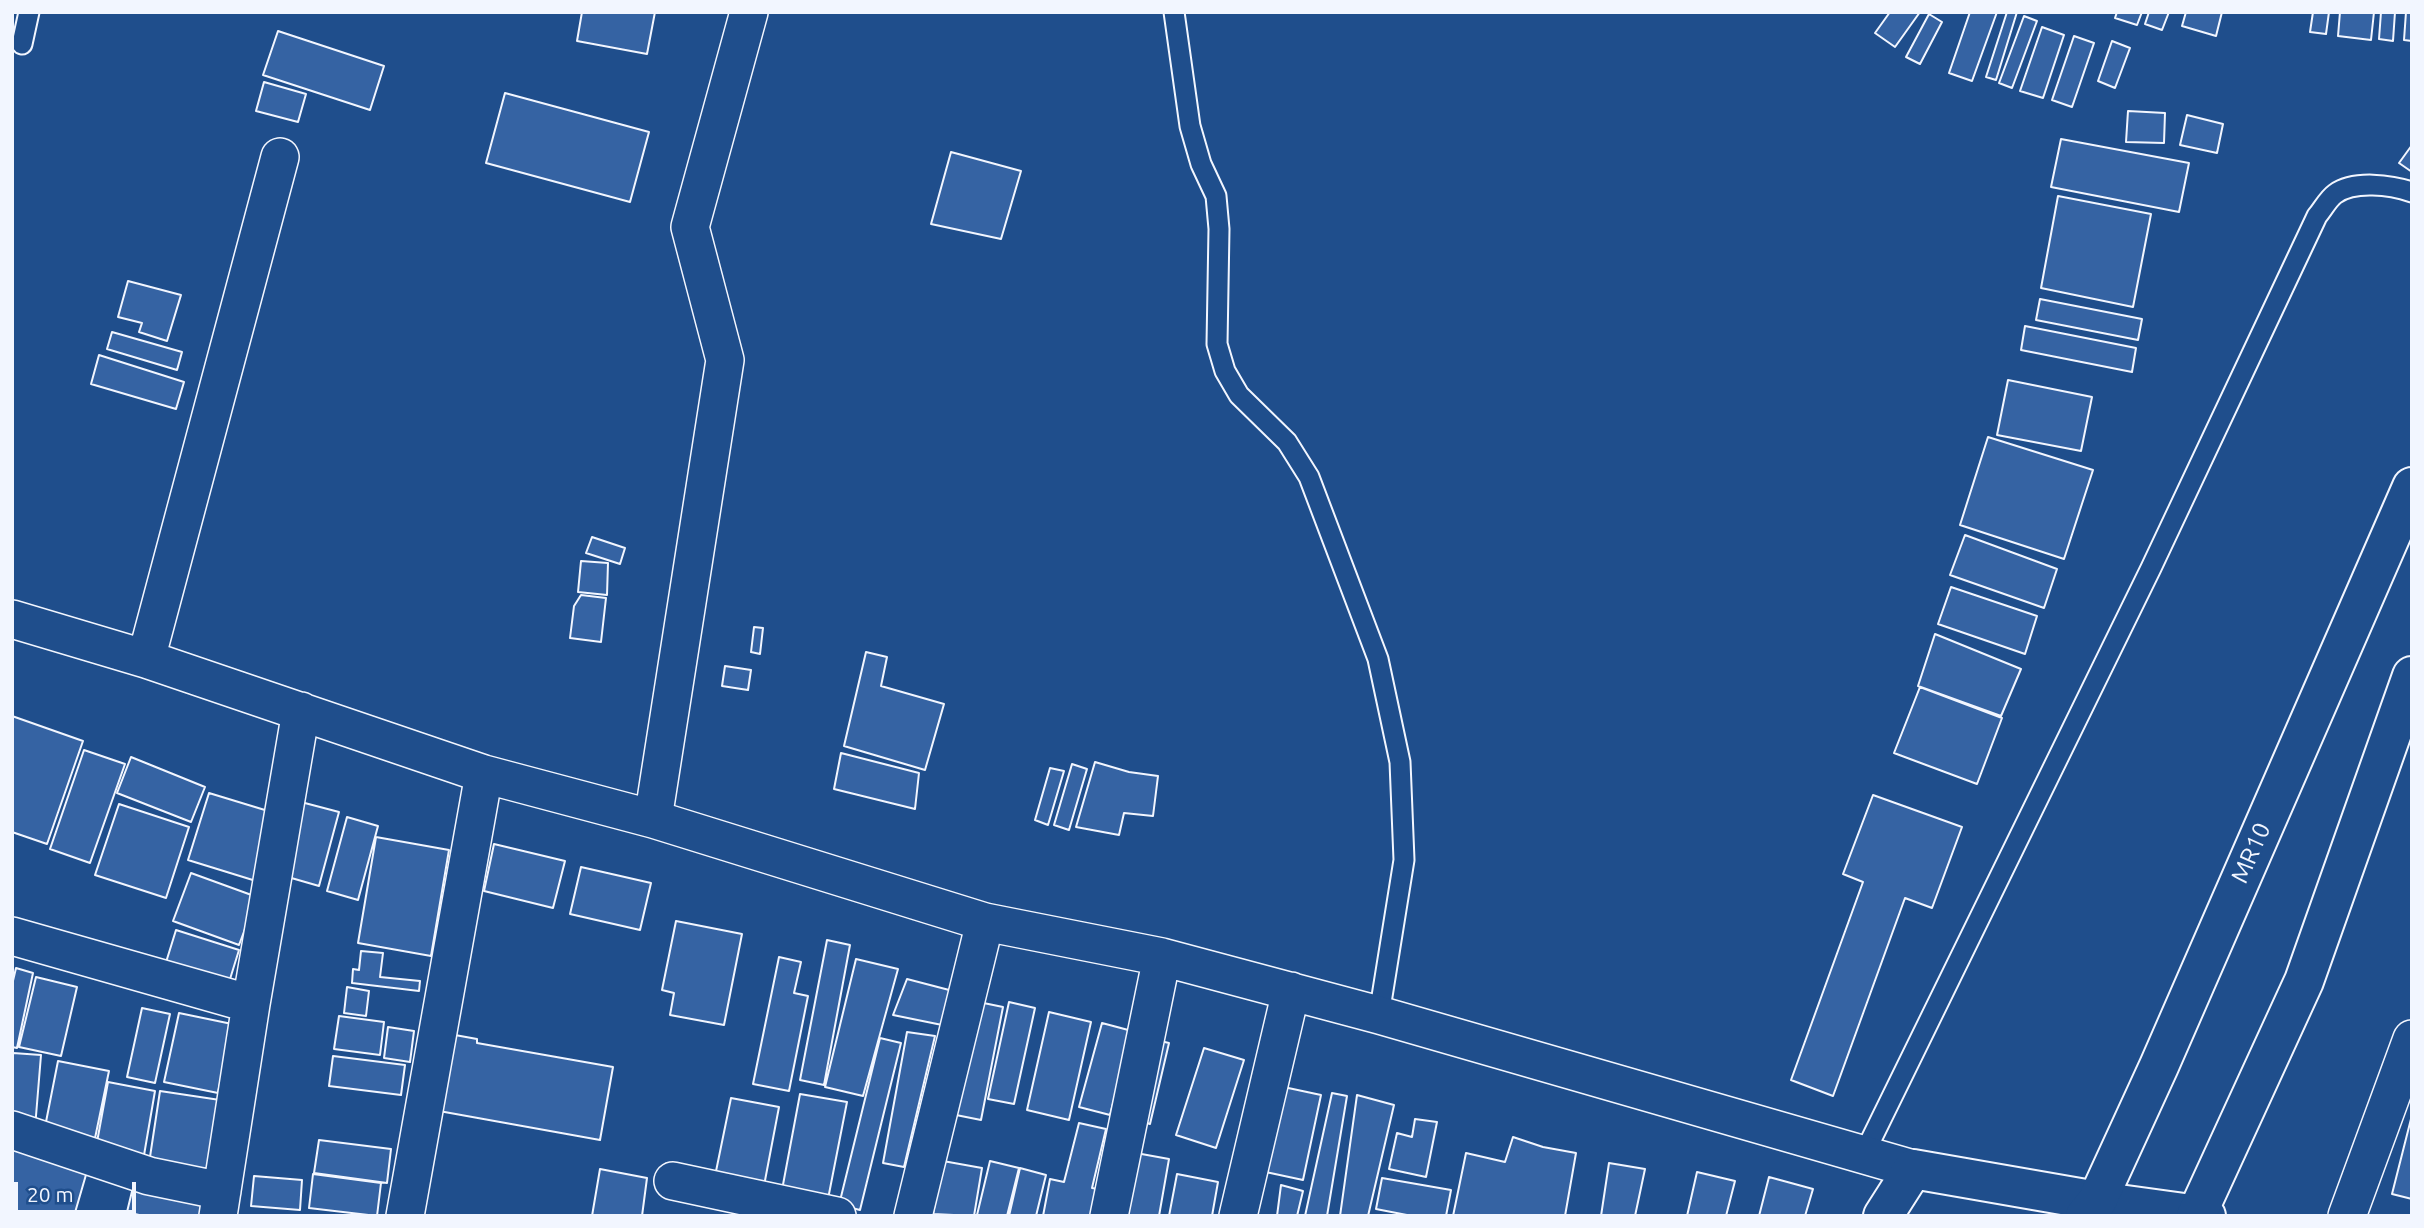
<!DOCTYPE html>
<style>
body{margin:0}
#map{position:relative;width:2424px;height:1228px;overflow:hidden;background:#1f4e8c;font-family:Ubuntu,sans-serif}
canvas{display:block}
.frame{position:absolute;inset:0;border:14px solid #f2f6ff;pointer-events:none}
.scale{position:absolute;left:14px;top:1182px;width:122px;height:32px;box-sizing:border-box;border:4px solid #f2f6ff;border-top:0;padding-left:9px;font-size:21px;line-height:24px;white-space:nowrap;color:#f2f6ff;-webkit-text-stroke:5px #1f4e8c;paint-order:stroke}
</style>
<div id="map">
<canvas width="2424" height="1228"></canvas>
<div class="frame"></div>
<div class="scale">20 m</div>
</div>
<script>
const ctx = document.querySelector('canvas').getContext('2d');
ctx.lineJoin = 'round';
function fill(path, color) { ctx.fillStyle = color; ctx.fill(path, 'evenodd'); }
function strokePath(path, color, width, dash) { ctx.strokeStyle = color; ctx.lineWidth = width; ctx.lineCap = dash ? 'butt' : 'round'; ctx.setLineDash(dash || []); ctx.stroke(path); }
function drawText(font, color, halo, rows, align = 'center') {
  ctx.font = font + ' Ubuntu,sans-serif'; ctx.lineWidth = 5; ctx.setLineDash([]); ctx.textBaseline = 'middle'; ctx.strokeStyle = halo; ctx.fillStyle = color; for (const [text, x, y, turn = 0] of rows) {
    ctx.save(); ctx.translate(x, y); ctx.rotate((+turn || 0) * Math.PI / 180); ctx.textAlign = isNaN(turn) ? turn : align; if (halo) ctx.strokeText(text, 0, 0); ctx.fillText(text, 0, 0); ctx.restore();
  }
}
const building = new Path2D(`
 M582 12H655L647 54 577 41Z
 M1890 12H1920L1895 47 1875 33Z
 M1970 12H1997L1972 81 1949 73Z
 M2007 12H2017L1996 80 1986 77Z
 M2117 12H2142L2137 25 2115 18Z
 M2149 12H2169L2162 30 2145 24Z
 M2186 12H2222L2216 36 2182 26Z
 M2313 12H2329L2326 34 2310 32Z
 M2340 12H2374L2371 40 2338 36Z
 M2381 12H2395L2393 41 2379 39Z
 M2406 12H2412V41L2404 40Z
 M1929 14 1942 22 1920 64 1906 57Z
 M2024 16 2037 21 2012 88 1999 83Z
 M2042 27 2064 35 2043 98 2020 91Z
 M278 31 384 66 370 110 263 75Z
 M2074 36 2094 43 2072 107 2052 100Z
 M2112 41 2130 48 2115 88 2098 81Z
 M264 82 306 94 298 122 256 111Z
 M505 93 649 132 630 202 486 163Z
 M2128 111 2165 113 2164 143 2126 142Z
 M2187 115 2223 124 2217 153 2180 145Z
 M2061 139 2189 163 2179 212 2051 187Z
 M2412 145V172L2399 163Z
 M951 152 1021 171 1001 239 931 224Z
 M2058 196 2151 214 2133 307 2041 288Z
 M128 281 181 295 167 341 139 332 142 323 118 317Z
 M2040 299 2142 319 2138 340 2036 320Z
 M2025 326 2136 348 2132 372 2021 350Z
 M112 332 182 352 177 370 107 349Z
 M99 355 184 382 176 409 91 384Z
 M2008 380 2092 397 2081 451 1997 435Z
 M1988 437 2093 470 2064 559 1960 525Z
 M1965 535 2057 569 2044 608 1950 575Z
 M592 537 625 548 620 564 586 553Z
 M581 561 608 563 607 595 578 592Z
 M1951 587 2037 616 2025 654 1938 624Z
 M581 595 606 598 601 642 570 638 574 606Z
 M754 627 763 628 760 654 751 652Z
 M1935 634 2021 669 2001 716 1918 686Z
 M866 652 887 657 881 686 944 704 925 770 844 746Z
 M725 666 751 670 748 690 722 686Z
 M1920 687 2002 718 1977 784 1894 753Z
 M12 716 83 741 47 844 12 832Z
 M84 750 125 764 90 863 50 849Z
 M841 753 919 773 915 809 834 789Z
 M131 757 205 787 191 822 117 793Z
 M1095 762 1129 772 1158 776 1153 816 1124 813 1119 835 1076 827Z
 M1072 764 1087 769 1069 830 1054 825Z
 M1050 768 1064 771 1048 825 1035 820Z
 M209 793 278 814 256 881 188 860Z
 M1873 795 1962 827 1932 908 1905 898 1833 1096 1791 1080 1863 882 1843 874Z
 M301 802 339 812 319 886 281 875Z
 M119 804 189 827 166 898 95 875Z
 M347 817 378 826 358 900 327 891Z
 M376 837 449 850 431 956 358 943Z
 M494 844 565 861 553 908 484 891Z
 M581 867 651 883 640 930 570 914Z
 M191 873 257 897 239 945 173 921Z
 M676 921 742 934 724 1025 670 1015 674 993 662 990Z
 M176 930 239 950 226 992 163 972Z
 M827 940 850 945 824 1085 800 1080Z
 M361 951 383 953 380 977 420 981 419 991 352 983 353 969 359 970Z
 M779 957 801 962 794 993 808 996 789 1091 753 1084Z
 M856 959 898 969 863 1096 825 1087Z
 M16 968 33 973 17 1048 12 1047V985Z
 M36 977 77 987 61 1056 19 1047Z
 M907 979 953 991 947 1026 893 1015Z
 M347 987 369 991 366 1016 344 1013Z
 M969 1000 1003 1007 981 1120 946 1113Z
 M1009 1002 1035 1008 1014 1104 988 1099Z
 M142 1008 170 1014 155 1083 127 1077Z
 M1049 1012 1091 1022 1069 1120 1027 1110Z
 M179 1013 232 1024 218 1093 164 1082Z
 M339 1016 384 1022 380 1055 334 1049Z
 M1102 1023 1132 1031 1110 1115 1079 1107Z
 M388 1027 414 1031 410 1062 384 1058Z
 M907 1032 935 1036 904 1167 883 1163Z
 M455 1035 477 1039V1043L613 1067 600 1140 439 1111Z
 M880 1038 901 1043 860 1210 839 1205Z
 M1156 1040 1169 1043 1150 1124 1137 1120Z
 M1204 1048 1244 1060 1216 1148 1176 1135Z
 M13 1053 41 1055 35 1128 12 1126Z
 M333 1056 405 1065 401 1095 329 1086Z
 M58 1061 109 1071 94 1143 44 1132Z
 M108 1082 155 1091 143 1161 95 1153Z
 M1279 1086 1321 1095 1303 1180 1261 1171Z
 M160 1091 220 1100 208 1179 148 1170Z
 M1332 1093 1347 1096 1327 1216H1305Z
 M800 1094 847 1102 828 1199 782 1190Z
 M1357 1095 1394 1105 1368 1216H1340Z
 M731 1098 779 1107 763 1191 714 1181Z
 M2412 1115V1199L2392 1194Z
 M1415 1119 1437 1122 1426 1177 1389 1169 1397 1133 1412 1137Z
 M1079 1123 1106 1129 1092 1188 1108 1191 1103 1216H1043L1050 1179 1064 1182Z
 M1513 1137 1543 1147 1576 1153 1565 1216H1453L1466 1153 1505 1162Z
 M12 1138 90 1161 74 1216H23L12 1212Z
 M319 1140 391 1149 387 1183 314 1173Z
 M1125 1151 1169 1159 1159 1216H1113Z
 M943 1161 982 1168 974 1216 933 1214Z
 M990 1161 1019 1168 1007 1216 977 1215Z
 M1609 1163 1645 1169 1635 1216H1601Z
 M1020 1168 1046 1175 1036 1216H1009Z
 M600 1169 647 1178 642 1216H592Z
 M1697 1172 1735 1181 1726 1216H1687Z
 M313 1174 381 1183 377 1216 309 1208Z
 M1177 1174 1218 1182 1212 1216H1169Z
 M254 1176 302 1180 300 1210 251 1206Z
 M1769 1177 1813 1189 1805 1216H1759Z
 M1382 1178 1451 1190 1446 1216H1412L1376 1209Z
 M135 1179 205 1195 200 1216H143L127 1212Z
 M1281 1185 1303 1191 1297 1216H1277Z`);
const lane = new Path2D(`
 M1174 12 1190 126 1201 164 1216 196 1219 229 1217 344 1225 371 1239 395 1287 442 1309 477 1378 659 1400 762 1404 860 1379 1015
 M22 44 29 12
 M1864 1154 2151 568 2317 216C2323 209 2328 199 2335 194 2354 180 2391 185 2412 192`);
const street = new Path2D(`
 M12 619 146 659 484 774 653 819 985 922 1162 957 1379 1015 1913 1169
 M146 659 280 157
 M653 819 725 360 690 227 749 12
 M12 936 251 1004 218 1216
 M251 1004 301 711
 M12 1130 149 1176 222 1191
 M673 1181 837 1216
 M405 1216 484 774
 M913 1216 985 922
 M1109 1216 1162 957
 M1238 1216 1291 991
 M2347 1216 2412 1039`);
const secondary = new Path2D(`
 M1883 1216 1913 1169 2097 1201 2206 1216`);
const primary = new Path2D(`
 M2085 1216 2097 1201 2159 1066 2412 487
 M2196 1216 2304 981 2412 676`);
const streetNames = [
 ["MR10",2251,853,-66]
];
fill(building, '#3563a3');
strokePath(building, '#f2f6ff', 2);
strokePath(lane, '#f2f6ff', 23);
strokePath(street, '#f2f6ff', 40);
strokePath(secondary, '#f2f6ff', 42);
strokePath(primary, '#f2f6ff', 42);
strokePath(lane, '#1f4e8c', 19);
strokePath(street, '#1f4e8c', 37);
strokePath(secondary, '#1f4e8c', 38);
strokePath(primary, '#1f4e8c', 38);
drawText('24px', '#f2f6ff', '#1f4e8c', streetNames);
</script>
